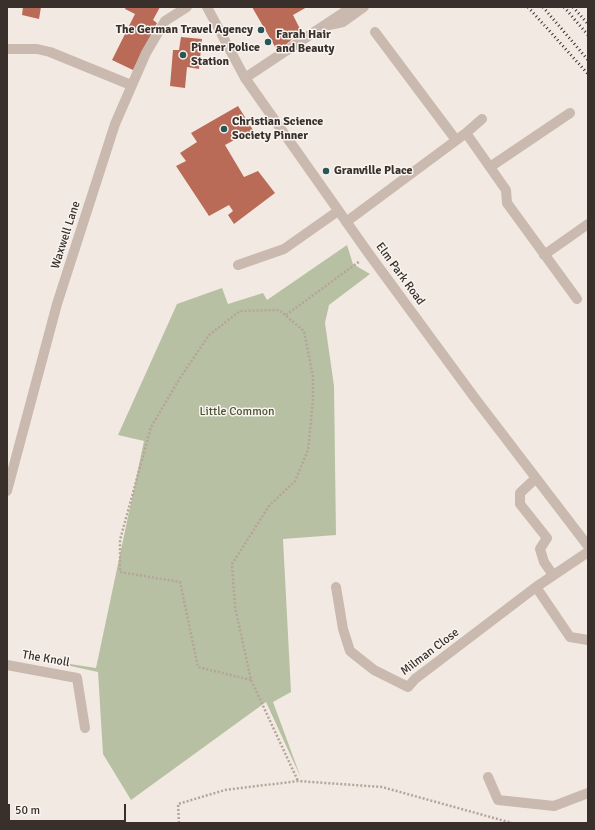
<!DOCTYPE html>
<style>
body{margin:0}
#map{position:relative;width:595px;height:830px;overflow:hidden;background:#f2eae2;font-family:Signika,sans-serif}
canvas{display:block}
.frame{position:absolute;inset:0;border:8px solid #39302c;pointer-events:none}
.scale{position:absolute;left:8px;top:804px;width:118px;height:18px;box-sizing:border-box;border:2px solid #39302c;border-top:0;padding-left:5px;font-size:12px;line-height:14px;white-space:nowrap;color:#39302c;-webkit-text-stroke:3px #f9f4ef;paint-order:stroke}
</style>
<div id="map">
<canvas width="595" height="830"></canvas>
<div class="frame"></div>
<div class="scale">50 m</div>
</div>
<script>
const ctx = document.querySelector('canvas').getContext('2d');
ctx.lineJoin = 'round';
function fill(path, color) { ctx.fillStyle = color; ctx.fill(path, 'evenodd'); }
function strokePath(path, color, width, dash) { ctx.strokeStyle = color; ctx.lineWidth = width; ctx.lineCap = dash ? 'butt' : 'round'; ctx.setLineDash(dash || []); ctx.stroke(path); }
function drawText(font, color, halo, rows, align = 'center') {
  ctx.font = font + ' Signika,sans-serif'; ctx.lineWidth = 3; ctx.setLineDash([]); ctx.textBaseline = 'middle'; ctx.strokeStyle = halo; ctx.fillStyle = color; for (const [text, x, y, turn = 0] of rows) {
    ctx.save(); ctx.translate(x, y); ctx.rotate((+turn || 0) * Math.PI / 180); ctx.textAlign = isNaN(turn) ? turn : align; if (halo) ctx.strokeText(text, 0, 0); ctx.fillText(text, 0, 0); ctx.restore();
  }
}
const green = new Path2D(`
 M347 245 353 264 370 274 329 305 325 323 334 386 336 535 283 539 291 692 273 702 301 778 266 702 131 800 103 754 98 672 38 659 96 668 144 441 118 435 177 304 222 288 228 304 263 293 267 300Z`);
const building = new Path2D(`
 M23 7H41L39 19 22 15Z
 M126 7H160L153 20 157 23 133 70 112 60 135 14 125 9Z
 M252 7H307L293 15 301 31 278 52Z
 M181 37 202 39 199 69 187 67 185 88 170 86 173 50H179Z
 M238 106 253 130 225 145 244 177 258 171 275 193 234 224 228 215 233 211 229 205 209 216 176 166 186 161 180 153 197 142 191 133Z`);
const path = new Path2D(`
 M286 315 360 261
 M251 680 198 667 180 582 120 572V540L151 427 180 378 209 335 240 311 279 310 304 331 313 377V400L308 450 295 481 269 506 232 564 235 607 251 680 298 781
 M179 823 178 804 225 790 298 781 382 787 512 823`);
const minor = new Path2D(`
 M207 7 245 78 369 254 474 397 588 546
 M329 25 343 22 364 7
 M375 32 456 140
 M7 49H37L50 52 131 85
 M245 78 352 7
 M466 133 506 190 507 203 577 299
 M490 167 570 113
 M346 222 466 133 482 119
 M544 255 588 224
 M238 265 284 249 338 211
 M536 478 520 493V504L547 538 540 549 544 562 553 575
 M7 491 57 304 115 124 146 53 156 36 165 21 187 7
 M336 587 343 629 350 651 374 670 408 687 415 679 536 587 588 552
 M536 587 570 637 588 640
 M7 665 77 678 85 728
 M488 777 498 800 554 806 588 793`);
const rail = new Path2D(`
 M528 7 588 74
 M543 7 588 60
 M564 7 588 35
 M573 7 588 24`);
const markers = [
 [261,30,4,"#265656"],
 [268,42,4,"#265656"],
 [183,55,4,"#265656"],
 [224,129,4,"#265656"],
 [326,171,4,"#265656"]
];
const poiNames = [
 ["The German Travel Agency",253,30,"right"],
 ["Farah Hair",276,35],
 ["and Beauty",276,49],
 ["Pinner Police",191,48],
 ["Station",191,62],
 ["Christian Science",232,122],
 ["Society Pinner",232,136],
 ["Granville Place",334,171]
];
const streetNames = [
 ["Waxwell Lane",66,235,-72],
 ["Elm Park Road",400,274,54],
 ["Milman Close",430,652,-37],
 ["The Knoll",46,659,10]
];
const parkNames = [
 ["Little Common",237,412]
];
fill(green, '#b8c0a3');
fill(building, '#ba6b58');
strokePath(path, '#b5a499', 2.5, [2, 2]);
strokePath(minor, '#c9b9af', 10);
strokePath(rail, '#39302c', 3, [1, 3]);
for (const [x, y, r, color] of markers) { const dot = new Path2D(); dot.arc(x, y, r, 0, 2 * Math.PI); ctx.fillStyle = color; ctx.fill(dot); strokePath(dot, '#f9f4ef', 1.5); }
drawText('bold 12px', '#39302c', '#f9f4ef', poiNames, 'left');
drawText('12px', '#39302c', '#f9f4ef', streetNames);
drawText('12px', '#4a5433', '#f9f4ef', parkNames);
</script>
